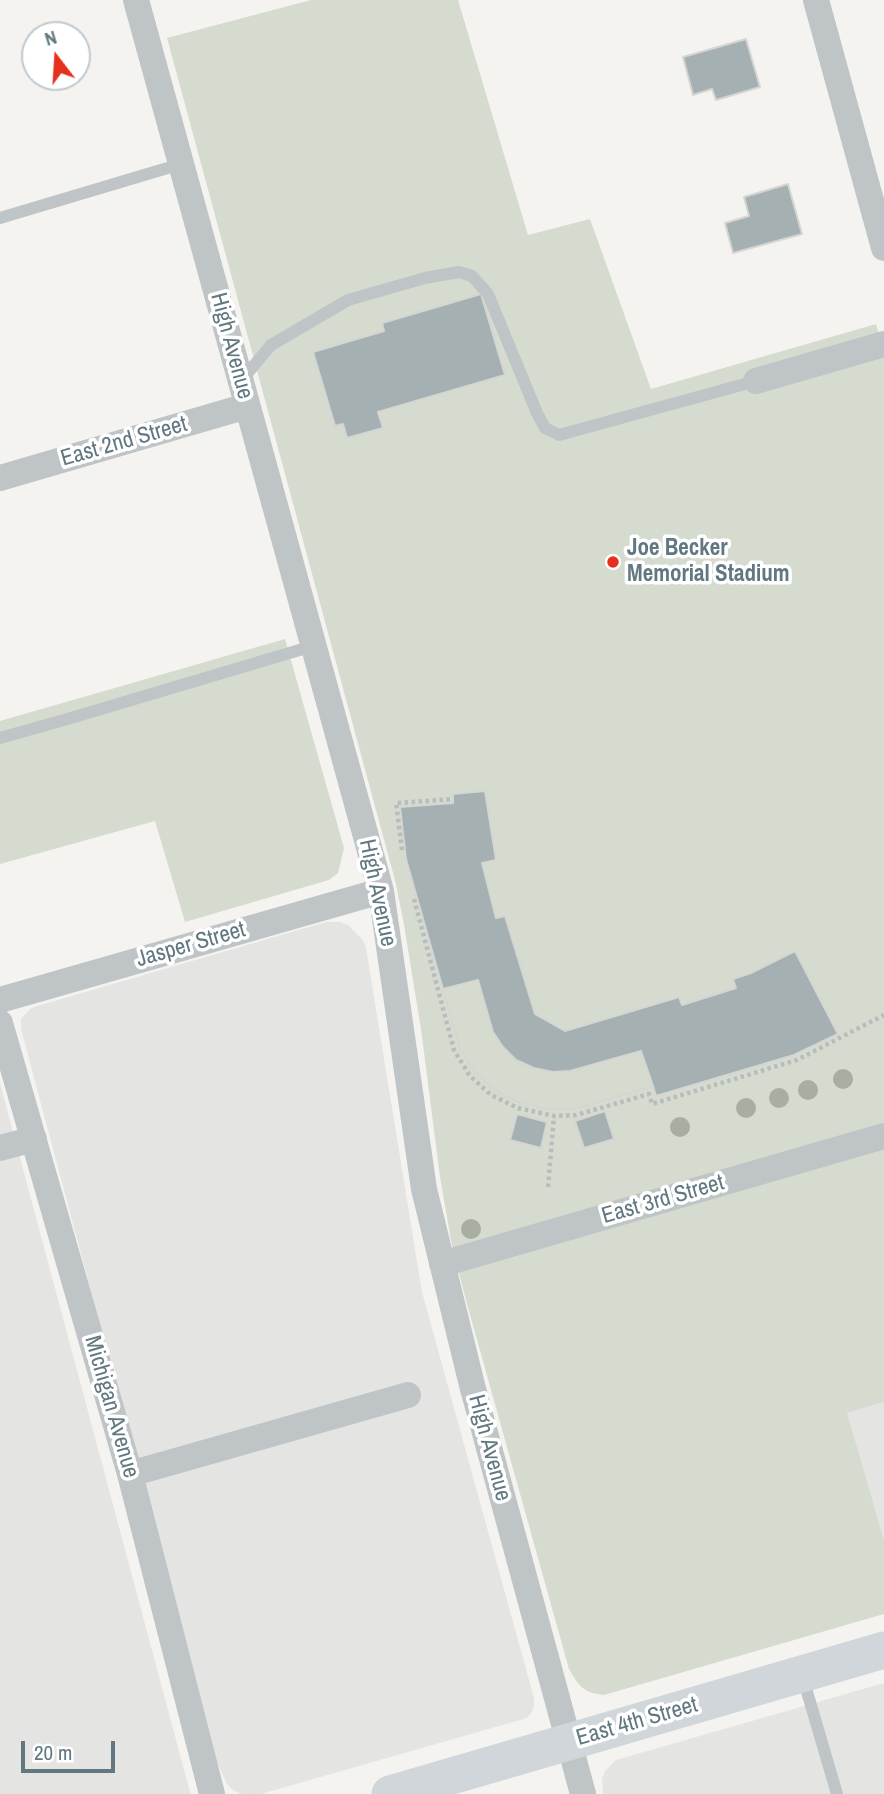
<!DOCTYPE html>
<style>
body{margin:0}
#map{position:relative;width:884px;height:1794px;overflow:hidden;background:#f4f3ef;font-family:"Archivo Narrow",sans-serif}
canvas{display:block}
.north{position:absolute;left:21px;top:21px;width:70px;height:70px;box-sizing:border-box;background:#fff;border:2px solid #c0c9cd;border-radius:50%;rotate:343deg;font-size:19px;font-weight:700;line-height:28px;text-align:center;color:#627881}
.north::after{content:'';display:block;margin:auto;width:24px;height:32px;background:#e6301e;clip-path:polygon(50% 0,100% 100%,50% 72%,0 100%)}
.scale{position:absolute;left:21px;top:1741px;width:94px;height:32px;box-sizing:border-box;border:4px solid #627881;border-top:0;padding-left:9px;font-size:21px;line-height:24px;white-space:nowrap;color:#627881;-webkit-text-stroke:5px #fff;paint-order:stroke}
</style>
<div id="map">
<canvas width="884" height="1794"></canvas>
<div class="north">N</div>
<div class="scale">20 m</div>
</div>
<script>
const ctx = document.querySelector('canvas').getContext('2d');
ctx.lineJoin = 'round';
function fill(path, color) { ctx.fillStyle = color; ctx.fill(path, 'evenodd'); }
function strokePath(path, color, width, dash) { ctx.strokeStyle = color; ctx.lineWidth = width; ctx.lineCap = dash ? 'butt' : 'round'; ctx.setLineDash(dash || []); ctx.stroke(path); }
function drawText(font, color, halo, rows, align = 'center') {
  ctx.font = font + ' "Archivo Narrow",sans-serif'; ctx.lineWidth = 7; ctx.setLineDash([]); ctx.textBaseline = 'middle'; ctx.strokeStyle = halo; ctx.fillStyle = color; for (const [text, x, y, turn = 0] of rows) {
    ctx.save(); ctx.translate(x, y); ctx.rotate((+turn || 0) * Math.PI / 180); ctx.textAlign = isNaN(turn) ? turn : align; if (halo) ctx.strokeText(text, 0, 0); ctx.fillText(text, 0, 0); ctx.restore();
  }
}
const built = new Path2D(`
 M326 922H340L348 925 363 940 366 948 422 1292 534 1698V1706L532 1712 527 1718 261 1794H241L233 1790 227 1784 216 1760 21 1029V1019L30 1009 37 1006Z
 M0 1083 190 1792 191 1794H0Z
 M884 1402V1540L846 1413Z
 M884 1683V1794H603L602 1779 605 1771 616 1760Z`);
const green = new Path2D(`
 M311 0H458L528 235 590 219 651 389 876 324 884 351V1402L847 1413 884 1540V1614L604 1695C583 1693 579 1686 569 1669L467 1304 452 1246 440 1177 421 1029 404 925 396 884 167 38Z
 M285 639 344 848 338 873 329 880 185 922 155 821 0 864V721Z`);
const building = new Path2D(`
 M746 39 760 87 716 100 712 89 693 95 683 57Z
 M788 184 802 234 733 253 725 223 749 216 744 197Z
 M481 294 505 375 378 412 383 428 347 438 343 424 335 426 313 352 384 331 382 323Z
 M485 791 496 860 482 863 496 918 505 916 535 1014 565 1031 679 997 682 1005 736 988 733 979 751 973 795 951 838 1034 794 1055 656 1096 653 1086 574 1109H546L520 1103 494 1090 474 1071 460 1049 406 859 400 807 453 803V794Z
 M478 980 493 1032 503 1047 516 1060 534 1068 553 1072 570 1071 641 1051 653 1086 574 1109H546L520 1103 494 1090 474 1071 460 1049 443 989Z
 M605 1111 614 1139 584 1148 575 1121Z
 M517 1114 547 1122 541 1148 510 1140Z`);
const path = new Path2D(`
 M402 850 396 803 453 799
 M414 899 454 1050 470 1076 491 1095 518 1108 554 1116 576 1115 649 1094 652 1104 797 1060 884 1015
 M548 1187 554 1116`);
const lane = new Path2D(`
 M0 218 181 164
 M241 381 271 345 348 300 425 278 459 272 472 276 488 294 537 413 545 428 559 435 756 381
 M0 738 64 720 313 646
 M803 1678 837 1794`);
const street = new Path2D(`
 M136 0 381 891 424 1189 472 1385 583 1794
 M816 0 884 248
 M756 381 884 344
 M0 478 247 406
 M0 1000 381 891
 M0 1023 130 1474 212 1794
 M0 1148 34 1139
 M442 1264 884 1136
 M130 1474 408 1395`);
const secondary = new Path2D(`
 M390 1794 884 1650`);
const trees = [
 [843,1079],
 [808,1090],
 [779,1098],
 [746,1108],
 [680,1127],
 [471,1229]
];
const markers = [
 [613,562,7,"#e6301e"]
];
const streetNames = [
 ["High Avenue",231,346,75],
 ["East 2nd Street",124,442,-16],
 ["High Avenue",377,893,78],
 ["Jasper Street",191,945,-16],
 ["East 3rd Street",663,1200,-16],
 ["Michigan Avenue",111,1407,74],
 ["High Avenue",489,1448,75],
 ["East 4th Street",637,1722,-16]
];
const poiNames = [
 ["Joe Becker",627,549],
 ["Memorial Stadium",627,575]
];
fill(built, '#e4e5e3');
fill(green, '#d6dbd0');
fill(building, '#a5b0b3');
strokePath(building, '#d5d5d2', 2);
strokePath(path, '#b9bcbd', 4.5, [3.5, 3.5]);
strokePath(lane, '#bfc4c6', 12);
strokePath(street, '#bfc4c6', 26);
strokePath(secondary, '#d0d6d9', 37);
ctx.fillStyle = '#a8afa1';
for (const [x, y] of trees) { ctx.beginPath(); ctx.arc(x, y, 10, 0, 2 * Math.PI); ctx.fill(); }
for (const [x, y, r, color] of markers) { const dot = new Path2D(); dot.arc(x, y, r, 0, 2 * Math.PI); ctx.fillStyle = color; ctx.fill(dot); strokePath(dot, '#fff', 2.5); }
drawText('23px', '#627881', '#fff', streetNames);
drawText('bold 23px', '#627881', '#fff', poiNames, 'left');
</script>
